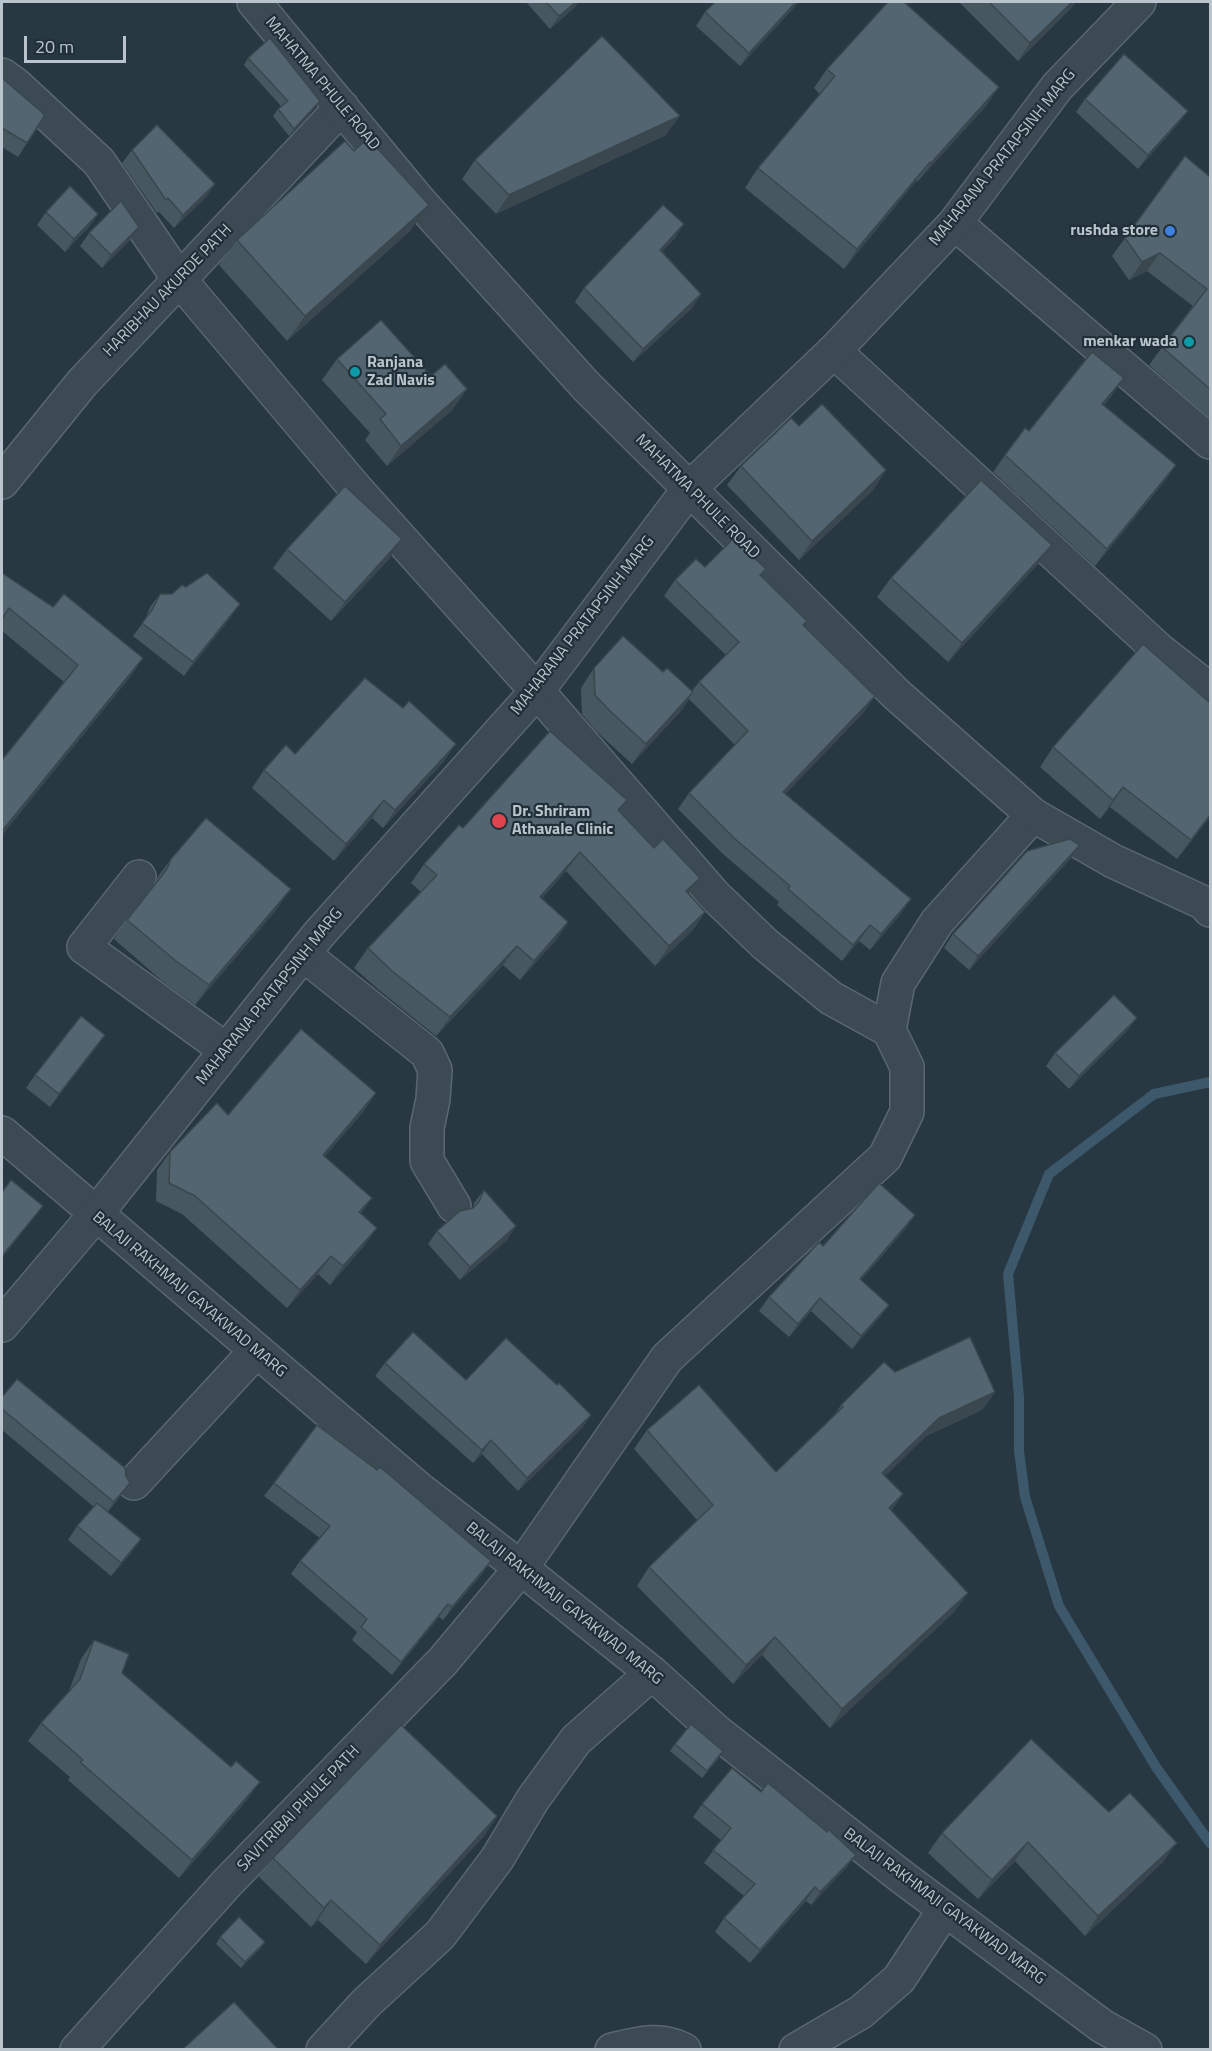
<!DOCTYPE html>
<style>
body{margin:0}
#map{position:relative;width:1212px;height:2051px;overflow:hidden;background:#283843;font-family:"Titillium Web",sans-serif}
canvas{display:block}
.frame{position:absolute;inset:0;border:3px solid #b9c4cc;pointer-events:none}
.scale{position:absolute;left:24px;top:36px;width:102px;height:27px;box-sizing:border-box;border:3px solid #b9c4cc;border-top:0;padding-left:8px;font-size:18px;line-height:21px;white-space:nowrap;color:#b9c4cc;-webkit-text-stroke:4px #202f38;paint-order:stroke}
</style>
<div id="map">
<canvas width="1212" height="2051"></canvas>
<div class="frame"></div>
<div class="scale">20 m</div>
</div>
<script>
const ctx = document.querySelector('canvas').getContext('2d');
ctx.lineJoin = 'round';
function strokePath(path, color, width, dash) { ctx.strokeStyle = color; ctx.lineWidth = width; ctx.lineCap = dash ? 'butt' : 'round'; ctx.setLineDash(dash || []); ctx.stroke(path); }
function fill(path, color) { ctx.fillStyle = color; ctx.fill(path, 'evenodd'); }
function drawText(font, color, halo, rows, align = 'center') {
  ctx.font = font + ' "Titillium Web",sans-serif'; ctx.lineWidth = 4.5; ctx.setLineDash([]); ctx.textBaseline = 'middle'; ctx.strokeStyle = halo; ctx.fillStyle = color; for (const [text, x, y, turn = 0] of rows) {
    ctx.save(); ctx.translate(x, y); ctx.rotate((+turn || 0) * Math.PI / 180); ctx.textAlign = isNaN(turn) ? turn : align; if (halo) ctx.strokeText(text, 0, 0); ctx.fillText(text, 0, 0); ctx.restore();
  }
}
const stream = new Path2D(`
 M1210 1082 1154 1094 1049 1174 1008 1274 1019 1397V1451L1025 1497 1059 1606 1156 1767 1210 1843`);
const minor = new Path2D(`
 M2 75 16 85 99 162 179 279 356 489 537 691 715 896 765 944 831 998 889 1030
 M955 223 1210 442
 M834 351 1159 650 1210 690
 M2 482 82 383 342 107
 M139 877 84 947 226 1050
 M303 954 427 1053 435 1070 433 1099 427 1128V1161L454 1206
 M2 1133 419 1489 521 1568 652 1673 717 1732 902 1877 1102 2026 1145 2050
 M134 1483 256 1351
 M77 2050 227 1883 443 1661 521 1568 667 1358 885 1157 907 1112V1067L889 1030 898 983 937 922 1033 815
 M323 2050 366 2003 440 1935 497 1859 533 1799 576 1740 652 1673
 M612 2050C637 2044 660 2037 684 2050
 M796 2050 861 2012 899 1979 945 1909`);
const tertiary = new Path2D(`
 M254 2 420 202 587 387 896 694 1033 815 1113 861 1204 903 1210 910
 M2 1325 95 1215 319 934 537 691 689 489 834 351 955 223 1057 87 1139 2`);
const wall = new Path2D(`
 M526 2H579L575 7 550 29Z
 M715 2H799L740 66 696 26 705 12Z
 M959 2H1076L1071 8 1018 61Z
 M248 58 315 108 289 136 273 116 278 109 281 106 244 65Z
 M827 69 986 106 917 182 916 181 844 269 745 188 758 168 820 94 814 88Z
 M2 78 27 143 18 157 2 147Z
 M1085 99 1188 111 1178 124 1138 169 1076 112Z
 M666 135 496 214 462 179 475 160Z
 M132 150 215 184 206 197 174 228 159 212 157 213 122 163Z
 M1210 177V419L1149 365 1193 306 1147 271 1129 280 1112 256 1125 238Z
 M46 212 98 214 89 227 65 252 37 225Z
 M411 230 287 341 219 265 237 240Z
 M89 233 130 240 102 268 80 246Z
 M675 238 662 251 701 294 692 308 633 362 575 302 584 288Z
 M337 359 431 376 467 389 452 410 387 466 365 440 370 433 322 380Z
 M1112 395 1104 405 1176 465 1164 482 1095 566 993 472 1005 455 1029 431Z
 M741 466 886 470 873 490 799 560 727 485Z
 M402 539 389 559 331 621 273 568 287 549Z
 M1052 545 1038 564 948 662 877 597 891 578Z
 M705 567 761 576 803 626 875 696 864 712 785 794 900 915 870 950 859 941 842 961 777 905 779 902 723 854 678 809 689 793 735 745 689 699 680 712 632 764 596 731 582 714 581 688 594 668 663 672 692 691 699 682 726 655 664 596 675 580Z
 M2 573 53 607 143 658 130 677 2 835V760L64 682 2 631Z
 M160 594 231 617 184 676 133 636 145 620 150 607Z
 M1053 747 1210 817 1177 859 1110 807 1100 819 1040 767Z
 M295 754 444 761 383 828 372 818 334 861 252 788 264 770Z
 M619 811 654 848 700 878 688 894 705 912 692 931 655 966 566 871 542 898 568 922 555 941 520 980 503 965 436 1036 379 990 354 968 368 948 421 892 411 883 424 864 463 828Z
 M1071 858 969 970 944 948 953 934Z
 M171 859 277 909 195 1005 162 981 114 939 127 920 155 885 157 878Z
 M1127 1031 1069 1089 1046 1066 1055 1053Z
 M105 1035 50 1107 26 1088 35 1075Z
 M376 1093 363 1112 325 1156 361 1214 364 1246 330 1285 318 1274 287 1308 182 1214 156 1201 157 1170 170 1152 228 1115Z
 M484 1190 507 1240 460 1280 428 1244 437 1231 473 1209 474 1203Z
 M906 1228 861 1280 889 1305 879 1318 852 1349 811 1311 789 1337 759 1311 769 1297 823 1246Z
 M385 1363 466 1380 557 1385 591 1415 582 1428 518 1491 482 1454 473 1463 375 1376Z
 M895 1372 995 1392 982 1410 926 1436 885 1476 891 1511 955 1611 830 1728 762 1655 733 1684 637 1586 649 1567 697 1520 634 1449 647 1430 776 1472 833 1417 841 1405Z
 M2 1397 126 1476 130 1483 108 1512 132 1552 111 1576 68 1540 77 1526 94 1507 2 1430Z
 M274 1483 491 1561 482 1574 443 1620 439 1617 392 1675 352 1640 357 1632 291 1574 300 1561 320 1538 264 1496Z
 M94 1640 122 1673 247 1800 179 1878 68 1780 70 1777 28 1741 41 1723 69 1691 81 1659Z
 M1031 1739 1163 1862 1085 1936 1015 1861 978 1899 928 1853 942 1833Z
 M675 1744 719 1758 702 1778 670 1751Z
 M761 1792 827 1832 856 1855 846 1868 811 1905 806 1901 750 1963 715 1932 724 1918 744 1896 704 1863 721 1840 693 1817 702 1804Z
 M497 1816 484 1836 366 1964 318 1920 311 1927 259 1877 273 1858Z
 M220 1937 261 1948 241 1968 216 1944Z`);
const shadedWall = new Path2D(`
 M576 2H579L575 7 550 29 559 16Z
 M796 2H799L740 66 749 53Z
 M1072 2H1076L1071 8 1018 61 1030 43Z
 M999 87 986 106 917 182 931 163Z
 M320 101 315 108 289 136 294 129Z
 M1188 111 1178 124 1138 169 1148 155Z
 M680 116 666 135 496 214 509 195Z
 M930 162 916 181 844 269 857 249Z
 M215 184 206 197 174 228 183 215Z
 M429 205 411 230 287 341 305 316Z
 M98 214 89 227 65 252 74 239Z
 M684 224 675 238 651 263 660 250Z
 M139 227 130 240 102 268 111 255Z
 M1160 253 1147 271 1129 280 1142 262Z
 M701 294 692 308 633 362 643 349Z
 M1124 378 1112 395 1091 421 1102 404Z
 M467 389 452 410 387 466 401 446Z
 M1176 465 1164 482 1095 566 1107 549Z
 M886 470 873 490 799 560 812 541Z
 M402 539 389 559 331 621 345 602Z
 M1052 545 1038 564 948 662 962 643Z
 M240 604 231 617 184 676 193 662Z
 M143 658 130 677 2 835V831Z
 M693 692 680 712 632 764 646 744Z
 M875 696 864 712 772 808 783 792Z
 M456 744 444 761 383 828 395 810Z
 M1123 787 1110 807 1100 819 1113 800Z
 M384 800 372 818 334 861 346 844Z
 M1210 815V817L1177 859 1191 840Z
 M1080 845 1071 858 969 970 978 956Z
 M580 852 566 871 526 916 540 897Z
 M700 878 686 897V891Z
 M291 889 277 909 195 1005 209 985Z
 M911 899 900 915 870 950 881 934Z
 M705 912 692 931 655 966 669 946Z
 M568 922 555 941 520 980 534 961Z
 M870 925 859 941 842 961 853 945Z
 M517 946 503 965 436 1036 450 1017Z
 M1137 1018 1127 1031 1069 1089 1079 1076Z
 M105 1035 96 1048 50 1107 59 1094Z
 M376 1093 363 1112 310 1174 323 1155Z
 M372 1198 359 1217V1212Z
 M43 1206 33 1219 2 1258V1256Z
 M915 1215 906 1228 850 1292 860 1279Z
 M516 1226 507 1240 460 1280 470 1267Z
 M377 1228 364 1246 330 1285 343 1266Z
 M331 1256 318 1274 287 1308 300 1290Z
 M820 1298 811 1311 789 1337 798 1324Z
 M889 1305 879 1318 852 1349 861 1336Z
 M995 1392 982 1410 926 1436 869 1491 882 1473 939 1418Z
 M591 1415 582 1428 518 1491 527 1478Z
 M491 1440 482 1454 473 1463 482 1450Z
 M130 1483 121 1496 105 1516 114 1502Z
 M903 1494 890 1513 889 1508Z
 M141 1539 132 1552 111 1576 121 1563Z
 M491 1561 482 1574 443 1620 452 1607Z
 M968 1593 955 1611 830 1728 842 1709Z
 M448 1604 439 1617 392 1675 401 1662Z
 M775 1637 762 1655 733 1684 746 1665Z
 M260 1782 247 1800 179 1878 192 1860Z
 M497 1816 484 1836 366 1964 380 1945Z
 M1028 1842 1015 1861 978 1899 992 1880Z
 M1177 1843 1163 1862 1085 1936 1098 1916Z
 M856 1855 846 1868 811 1905 820 1892Z
 M815 1887 806 1901 750 1963 760 1950Z
 M331 1900 318 1920 311 1927 324 1908Z
 M265 1942 261 1948 241 1968 245 1962Z`);
const building = new Path2D(`
 M546 2H576L559 16Z
 M715 2H796L749 53 705 12Z
 M888 2H904L999 87 931 163 930 162 857 249 758 168 835 76 827 69Z
 M989 2H1072L1030 43Z
 M602 36 680 116 509 195 475 160Z
 M270 38 320 101 294 129 278 109 288 101 248 58Z
 M1124 54 1188 111 1148 155 1085 99Z
 M2 78 45 115 27 143 2 128Z
 M157 125 215 184 183 215 168 198 166 200 132 150Z
 M368 138 429 205 305 316 237 240 345 141 354 151Z
 M1185 156 1210 177V389L1162 347 1207 289 1160 253 1142 262 1125 238Z
 M70 186 98 214 74 239 46 212Z
 M121 201 139 227 111 255 89 233Z
 M663 205 684 224 660 250 701 294 643 349 584 288Z
 M381 320 431 376 445 364 467 389 401 446 380 419 386 414 337 359Z
 M1092 352 1124 378 1102 404 1176 465 1107 549 1005 455 1025 428 1029 431Z
 M822 404 886 470 812 541 741 466 791 418 799 426Z
 M981 480 1052 545 962 643 891 578Z
 M345 486 402 539 345 602 287 549Z
 M734 538 766 569 760 575 807 621 803 625 875 696 783 792 911 899 881 934 870 925 853 945 788 889 790 886 734 838 689 793 748 731 699 682 739 642 675 580 696 559 705 567Z
 M2 573 53 607 64 594 143 658 2 831V760L78 665 9 608 2 619Z
 M207 573 240 604 193 662 142 623 152 610 160 594H172L182 585 186 587Z
 M623 636 663 672 667 668 693 692 646 744 610 711 595 695 594 668Z
 M1143 644 1210 703V815L1191 840 1123 787 1113 800 1053 747Z
 M365 678 403 708 409 701 456 744 395 810 384 800 346 844 264 770 286 745 295 754Z
 M550 731 627 800 618 810 654 848 663 839 700 878 686 891 705 912 669 946 580 852 540 897 568 922 534 961 517 946 450 1017 392 971 368 948 437 875 424 864 459 825 463 828Z
 M206 818 291 889 209 985 176 961 127 920 167 869 171 859Z
 M1070 839 1080 845 978 956 953 934 1027 851Z
 M1114 995 1137 1018 1079 1076 1055 1053Z
 M81 1016 105 1035 59 1094 35 1075Z
 M301 1029 376 1093 323 1155 372 1198 359 1212 377 1228 343 1266 331 1256 300 1290 195 1196 169 1183 170 1152 217 1103 228 1115Z
 M11 1180 43 1206 2 1256V1192Z
 M879 1183 915 1215 860 1279 889 1305 861 1336 820 1298 798 1324 769 1297 819 1242 823 1246Z
 M484 1190 516 1226 470 1267 437 1231 460 1211 473 1208 479 1202Z
 M413 1332 466 1380 506 1338 557 1385 559 1383 591 1415 527 1478 491 1440 482 1450 385 1363Z
 M970 1337 995 1392 939 1418 882 1473 903 1494 889 1508 968 1593 842 1709 775 1637 746 1665 649 1567 713 1505 647 1430 699 1385 776 1472 843 1407 841 1405 884 1362 895 1372Z
 M17 1379 125 1468 126 1476 130 1483 114 1502 2 1409V1397Z
 M317 1425 377 1470 380 1467 491 1561 452 1607 448 1604 401 1662 361 1627 367 1619 300 1561 330 1526 274 1483Z
 M97 1503 141 1539 121 1563 77 1526Z
 M94 1640 129 1654 122 1673 231 1767 236 1761 260 1782 192 1860 80 1762 83 1760 41 1723 80 1679Z
 M691 1724 723 1751 707 1771 675 1744Z
 M401 1725 497 1816 380 1945 331 1900 324 1908 273 1858Z
 M1031 1739 1109 1812 1130 1793 1177 1843 1098 1916 1028 1842 992 1880 942 1833Z
 M732 1768 761 1792 768 1783 827 1832 829 1830 856 1855 820 1892 815 1887 760 1950 724 1918 755 1884 713 1850 731 1828 702 1804Z
 M239 1917 265 1942 245 1962 220 1937Z
 M234 2002 277 2048 276 2049H183Z`);
const markers = [
 [1170,231,6,"#3f7fe0"],
 [1189,342,6,"#0f9aa8"],
 [355,372,6,"#0f9aa8"],
 [499,821,8,"#e0444e"]
];
const streetNames = [
 ["MAHATMA PHULE ROAD",322,84,50],
 ["MAHARANA PRATAPSINH MARG",1003,158,-51],
 ["HARIBHAU AKURDE PATH",168,291,-46],
 ["MAHATMA PHULE ROAD",697,497,45],
 ["MAHARANA PRATAPSINH MARG",583,626,-52],
 ["MAHARANA PRATAPSINH MARG",270,997,-51],
 ["BALAJI RAKHMAJI GAYAKWAD MARG",189,1295,40],
 ["BALAJI RAKHMAJI GAYAKWAD MARG",564,1604,39],
 ["SAVITRIBAI PHULE PATH",299,1809,-46],
 ["BALAJI RAKHMAJI GAYAKWAD MARG",944,1907,37]
];
const poiNames = [
 ["rushda store",1158,231],
 ["menkar wada",1177,342],
 ["Ranjana",367,363,"left"],
 ["Zad Navis",367,381,"left"],
 ["Dr. Shriram",512,812,"left"],
 ["Athavale Clinic",512,830,"left"]
];
strokePath(stream, '#3c586a', 10);
strokePath(minor, '#5a6770', 36);
strokePath(tertiary, '#5a6770', 36);
strokePath(minor, '#3c4a53', 33);
strokePath(tertiary, '#3c4a53', 33);
fill(wall, '#475760');
fill(shadedWall, '#3a474e');
fill(building, '#536570');
strokePath(building, '#3a474e', 1.5);
for (const [x, y, r, color] of markers) { const dot = new Path2D(); dot.arc(x, y, r, 0, 2 * Math.PI); ctx.fillStyle = color; ctx.fill(dot); strokePath(dot, '#202f38', 2); }
drawText('16px', '#b9c4cc', '#202f38', streetNames);
drawText('bold 16px', '#b9c4cc', '#202f38', poiNames, 'right');
</script>
